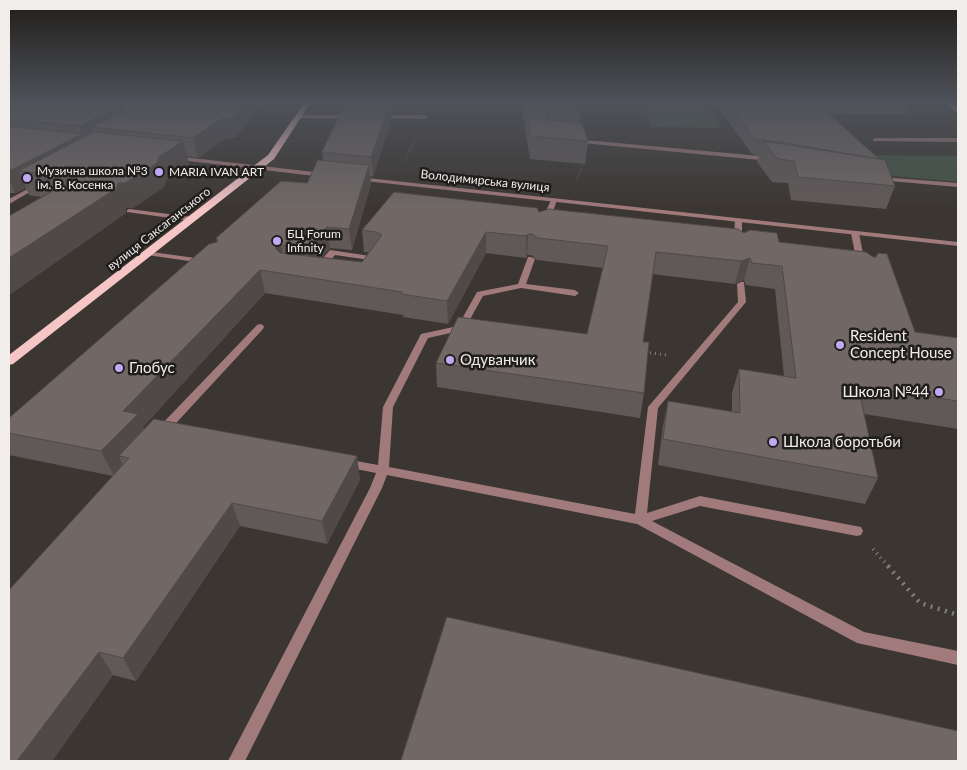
<!DOCTYPE html>
<meta charset="utf-8">
<style>
body{margin:0}
#map{position:relative;width:967px;height:770px;overflow:hidden;background:#3b3631;font-family:Lato,sans-serif}
canvas{display:block}
.frame{position:absolute;inset:0;border:10px solid #f1edea;pointer-events:none}
</style>
<div id="map">
<canvas width="967" height="770"></canvas>
<div class="frame"></div>
</div>
<script>
const ctx = document.querySelector('canvas').getContext('2d');
ctx.lineJoin = 'round';
function fill(path, color) { ctx.fillStyle = color; ctx.fill(path, 'evenodd'); }
function strokePath(path, color, width, dash) { ctx.strokeStyle = color; ctx.lineWidth = width; ctx.lineCap = dash ? 'butt' : 'round'; ctx.setLineDash(dash || []); ctx.stroke(path); }
function drawText(font, color, halo, rows, align = 'center') {
  ctx.font = font + ' Lato,sans-serif'; ctx.lineWidth = 5; ctx.setLineDash([]); ctx.textBaseline = 'middle'; ctx.strokeStyle = halo; ctx.fillStyle = color; for (const [text, x, y, turn = 0] of rows) {
    ctx.save(); ctx.translate(x, y); ctx.rotate((+turn || 0) * Math.PI / 180); ctx.textAlign = isNaN(turn) ? turn : align; if (halo) ctx.strokeText(text, 0, 0); ctx.fillText(text, 0, 0); ctx.restore();
  }
}
const green = new Path2D(`
 M642 102H706L722 128 651 127Z
 M852 155 958 156V182L860 173Z`);
const pathFar3 = new Path2D(`
 M405 161 415 139
 M577 180 583 164`);
const pathFar2 = new Path2D(`
 M645 352 666 355`);
const pathFar1 = new Path2D(`
 M873 549 889 567`);
const path = new Path2D(`
 M888 566 920 603 958 615`);
const service = new Path2D(`
 M300 115H352L355 117 352 119 298 118 297 117Z
 M379 115H425L428 117 425 119 377 118V116Z
 M875 138H958V142L873 141V139Z
 M574 139 771 157 774 159 771 161 572 142 571 141Z
 M881 177 958 183V187L879 180 878 179Z
 M37 184 42 185 9 204V199Z
 M554 198 557 200 550 220 543 222 542 220 551 200Z
 M129 209 192 217 196 219 192 221 127 212V210Z
 M735 218 742 220V242L738 244 734 242Z
 M852 231H855L859 233 865 264 864 266H861L857 264 851 233Z
 M330 250 377 257 381 259 377 261 335 255 322 270H316V266Z
 M144 251 203 259 207 261 203 263 147 255 143 253Z
 M528 257H531L535 259 526 284 575 290 579 293 575 296 521 288 483 296 464 330 428 338 393 407 389 467 635 514 648 407 738 302 737 284 741 282H744L746 302 658 408 647 513 700 496 861 527 863 531 861 535 857 536 700 506 652 521 864 632 958 651V665L857 643 637 524 387 475 382 488 245 761H228L370 488 376 473 341 466 339 463 341 460 345 459 378 465 383 407 421 334 458 326 477 292 518 284Z
 M260 324 263 325 264 327 263 329 166 434H158L157 431 158 428 257 325Z`);
const tertiary = new Path2D(`
 M174 156 323 173 326 175 323 177 172 159V157Z
 M358 177 958 242V246L356 180 355 179Z`);
const primary = new Path2D(`
 M305 102H311L274 159 13 364 9 365V355L268 155Z
 M942 102H950L958 108V113Z`);
const wall = new Path2D(`
 M9 102H263L236 137 225 139 198 158 187 156 189 164 166 180 164 187 133 208H126V213L9 295V216L42 197 29 195 26 188 15 193H9Z
 M354 102H397L393 113H390L391 121 373 177 370 176 371 184 352 250 330 248 322 257 362 262 369 252H364L362 230 539 212 744 233 779 242 915 332 958 338V429L864 414 878 478 865 504 658 465 663 426 668 401 732 412V393L739 369 784 376 775 289 746 285 744 280 735 284 652 274 643 342 644 393 640 418 437 387 436 363 587 334 603 268 537 260 531 255H527L526 258 486 253 448 324 403 317V315L265 293 143 427 144 430 357 456 360 480 327 544 240 526 136 681 113 675 52 761 113 476 9 455V418L217 242 216 238 307 183 323 160 322 152Z
 M521 102H575L580 116 579 123 588 141 585 164 530 159Z
 M714 102H909L905 115 830 114 895 186 886 209 791 200 788 183 772 182 757 162 759 155 752 154Z`);
const shadedWall = new Path2D(`
 M245 102H263L236 137 225 139 198 158 193 138Z
 M392 102H397L393 113Z
 M390 103 391 121 373 177 371 157Z
 M120 106 126 124 92 127 96 140 86 146 79 126Z
 M549 113 548 135 545 118 546 114Z
 M82 134 89 154 19 171 26 188 15 193 9 179V171Z
 M183 141 189 164 166 180 164 187 133 208H126V213L9 295V258L118 183Z
 M369 165 371 184 352 250 349 229Z
 M327 227 330 248 311 270 307 248Z
 M486 232V253L448 324 447 301Z
 M528 234 527 255 526 258V236Z
 M281 245 285 267 275 248Z
 M750 258 744 280 735 284 741 261Z
 M260 270 265 293 143 427 148 439 129 458 119 456 123 466 114 476 101 451 123 411Z
 M357 456 360 480 327 544 322 521Z
 M232 503 240 526 136 681 123 658Z
 M99 652 113 675 52 761H17Z`);
const building = new Path2D(`
 M9 102H245L232 118 221 119 193 138 92 127 122 112 123 108 120 106 79 126 9 119Z
 M525 102H575L580 116 549 113 546 114 545 118 547 120 582 123 588 141 531 136Z
 M727 102H816L879 159 780 142 755 139Z
 M346 103H390L371 157 322 152Z
 M9 126 82 134 9 171Z
 M94 132 183 141 159 157 157 163 125 183H118L117 188 9 258V216L63 185 75 182 77 177 19 171Z
 M763 141 885 160 895 186 798 177 794 161 778 159Z
 M318 160 369 165 349 229 327 227 307 248 281 245 275 248 280 253 362 262 382 235 376 232 362 230 394 192 537 208 539 212 549 209 738 229 744 233 750 230 777 233 779 242 866 252 873 257H876L878 253 887 254 915 332 958 338V401L858 386 878 478 663 439 668 401 740 413 739 369 796 378 782 266 752 263 750 258 741 261 656 252 643 342H649L644 393 436 363 458 317 587 334 608 246 538 238 532 234H528L526 236 486 232 447 301 401 294 402 292 260 270 123 411 138 414 101 451 9 433V418L209 244 217 242 218 240 216 238 281 181 307 183Z
 M154 419 357 456 322 521 232 503 123 658 99 652 17 761H9V590L129 458 119 456Z
 M447 617 958 731V761H401Z`);
const markers = [
 [159,172,5,"#bfa9f4"],
 [27,178,5,"#bfa9f4"],
 [277,241,5,"#bfa9f4"],
 [840,345,5,"#bfa9f4"],
 [450,360,5,"#bfa9f4"],
 [119,368,5,"#bfa9f4"],
 [939,392,5,"#bfa9f4"],
 [773,442,5,"#bfa9f4"]
];
const farPoinames = [
 ["Музична школа №3",37,171],
 ["ім. В. Косенка",37,185],
 ["MARIA IVAN ART",169,172],
 ["БЦ Forum",287,234],
 ["Infinity",287,248]
];
const farStreetnames = [
 ["Володимирська вулиця",485,181,6],
 ["вулиця Саксаганського",159,229,-38]
];
const poiNames = [
 ["Resident",850,336],
 ["Concept House",850,353],
 ["Одуванчик",460,360],
 ["Глобус",129,368],
 ["Школа №44",929,392,"right"],
 ["Школа боротьби",783,442]
];
fill(green, '#435442');
strokePath(pathFar3, '#837f7b', 2, [0.5, 2]);
strokePath(pathFar2, '#837f7b', 3, [1, 4]);
strokePath(pathFar1, '#837f7b', 4, [1, 4.5]);
strokePath(path, '#837f7b', 4.5, [2, 5.5]);
fill(service, '#a17a7b');
fill(tertiary, '#a17a7b');
fill(primary, '#f6c6c7');
fill(wall, '#615958');
fill(shadedWall, '#4f4947');
fill(building, '#716866');
strokePath(building, '#4f4947', 1);
const sky = ctx.createLinearGradient(0, 0, 0, 210);
sky.addColorStop(0, '#201e1b');
sky.addColorStop(0.49, '#4f525a');
sky.addColorStop(1, '#4f525a00');
ctx.fillStyle = sky;
ctx.fillRect(0, 0, 967, 210);
for (const [x, y, r, color] of markers) { const dot = new Path2D(); dot.arc(x, y, r, 0, 2 * Math.PI); ctx.fillStyle = color; ctx.fill(dot); strokePath(dot, '#201e1c', 2); }
drawText('12px', '#f1edea', '#201e1c', farPoinames, 'left');
drawText('12px', '#f1edea', '#201e1c', farStreetnames);
drawText('15px', '#f1edea', '#201e1c', poiNames, 'left');
</script>
